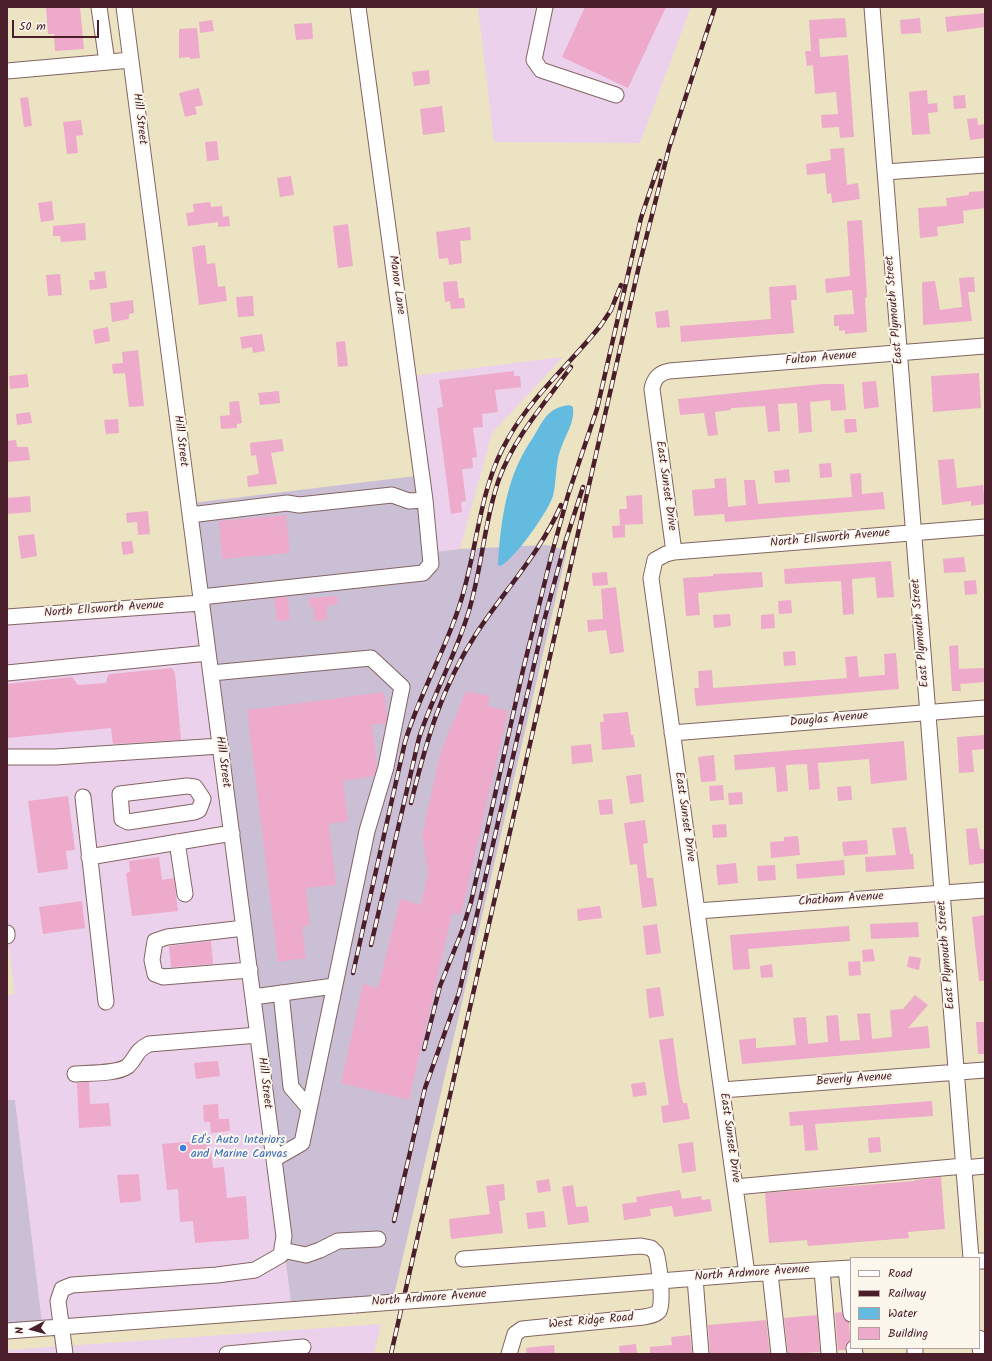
<!DOCTYPE html>
<style>
body{margin:0}
#map{position:relative;width:992px;height:1361px;overflow:hidden;background:#ece3c3;font-family:Kalam,sans-serif}
canvas{display:block}
.frame{position:absolute;inset:0;border:8px solid #4a1f2b;pointer-events:none}
.legend{position:absolute;left:850px;top:1257px;width:130px;height:92px;box-sizing:border-box;background:#fbf7ec;border:1px solid #b4a19f;margin:0;padding:5px 7px;list-style:none;font-size:12px;color:#4a1f2b}
.legend li{display:flex;align-items:center;gap:8px;height:20px}
.legend b{width:20px;border:1px solid #b4a19f}
.north{position:absolute;left:12px;top:1309px;width:40px;height:40px;-webkit-text-stroke:3px #fbf7ec;paint-order:stroke;rotate:264deg;font-size:11px;font-weight:700;line-height:16px;text-align:center;color:#4a1f2b}
.north::after{content:'';display:block;margin:auto;width:14px;height:18px;background:#4a1f2b;clip-path:polygon(50% 0,100% 100%,50% 72%,0 100%)}
.scale{position:absolute;left:12px;top:20px;width:87px;height:18px;box-sizing:border-box;border:2px solid #4a1f2b;border-top:0;padding-left:5px;font-size:12px;line-height:14px;white-space:nowrap;color:#4a1f2b;-webkit-text-stroke:3px #fbf7ec;paint-order:stroke}
</style>
<div id="map">
<canvas width="992" height="1361"></canvas>
<div class="frame"></div>
<ul class="legend">
<li><b style="height:5px;background:#fff"></b>Road</li>
<li><b style="height:5px;background:#4a1f2b"></b>Railway</li>
<li><b style="height:11px;background:#63bbe0"></b>Water</li>
<li><b style="height:11px;background:#edaaca"></b>Building</li>
</ul>
<div class="north">N</div>
<div class="scale">50 m</div>
</div>
<script>
const context = document.querySelector('canvas').getContext('2d');
context.lineJoin = 'round';
function fillPath(path, color) {
  context.fillStyle = color;
  context.fill(path, 'evenodd');
}
function stroke(path, color, width, dash) {
  context.strokeStyle = color;
  context.lineWidth = width;
  context.lineCap = dash ? 'butt' : 'round';
  context.setLineDash(dash || []);
  context.stroke(path);
}
function label(font, color, halo, rows, align = 'center') {
  context.font = font + ' Kalam,sans-serif';
  context.lineWidth = 4;
  context.setLineDash([]);
  context.textBaseline = 'middle';
  context.strokeStyle = halo;
  context.fillStyle = color;
  for (const [text, x, y, turn = 0] of rows) {
    context.save();
    context.translate(x, y);
    context.rotate((+turn || 0) * Math.PI / 180);
    context.textAlign = isNaN(turn) ? turn : align;
    if (halo) context.strokeText(text, 0, 0);
    context.fillText(text, 0, 0);
    context.restore();
  }
}
fillPath(new Path2D(`
 M478,7h213l-51,136 -146,-1z
 M563,357l-71,76 -32,116 -26,3 -22,-176z
 M206,605l85,698 -249,20 -27,-223h-8v-105l8,-1 -8,-59v-320z
 M381,1324l-7,30h-367v-4z`), '#ebd1ec');
fillPath(new Path2D(`
 M424,475l10,77 26,-3 86,-4 21,5 -173,745 -103,8 -99,-800z
 M7,1100h8l27,223 -35,2z`), '#cbbfd6');
fillPath(new Path2D(`
 M569,405l4,2c2,15 -7,27 -12,41 -6,15 -4,32 -8,48 -5,16 -39,64 -53,70l-2,-1c2,-37 7,-78 25,-111 3,-6 7,-12 11,-18 10,-17 14,-28 35,-31z`), '#63bbe0');
fillPath(new Path2D(`
 M46,7h34l4,42 -29,2 -1,-17h-6z
 M585,7h81l-38,81 -66,-31z
 M985,13v14l-38,5 -2,-15z
 M845,18l2,19 -28,2 1,18 28,-2 6,82 -14,1 -1,-11 -17,1 -1,-13 17,-1 -2,-22 -21,2 -2,-29 -6,1 -2,-15h6l-2,-31z
 M920,18l1,15 -20,1 -1,-14z
 M212,20l2,11 -14,2 -1,-11z
 M312,23l1,16 -17,1 -2,-16z
 M197,28l3,30 -10,1v-2l-11,1v-29z
 M429,70l1,14 -16,2 -2,-14z
 M199,88l4,17 -8,2 2,7 -12,3 -6,-24z
 M927,90l1,14 9,-1 1,9 -10,1 2,21 -18,1 -3,-43z
 M965,95l1,13 -12,1 -1,-13z
 M28,97l4,29 -8,1 -4,-29z
 M442,106l3,26 -22,3 -3,-26z
 M977,118l1,7 7,-1v14l-15,2 -3,-21z
 M81,120l2,15 -7,1 2,17 -11,1 -4,-32z
 M217,141l2,19 -12,1 -2,-19z
 M844,148l3,37 11,-2 2,16 -28,4 -1,-10 -4,1 -2,-21 -18,2 -1,-11 25,-4 -1,-11z
 M291,176l3,19 -14,2 -3,-19z
 M985,191v17l-22,3 1,12 -27,4 1,9 -18,2 -2,-30 29,-2 -1,-8 23,-3v-3z
 M52,201l2,19 -13,2 -3,-19z
 M210,202l1,5 11,-1 1,11 6,-1 1,10 -12,1v-5l-30,4 -2,-13 8,-1 -1,-8z
 M862,220l5,77 -2,1 2,34 -22,2v-4l-6,1v-5h-5v-11l20,-1 -2,-24 -26,3 -1,-14 25,-3 -3,-55z
 M85,223l1,17 -25,2 -1,-6h-7v-10z
 M348,224l5,42 -15,2 -5,-42z
 M470,227l1,13 -11,1 2,22 -13,2 -1,-7 -9,1 -3,-27z
 M205,245l2,19 8,-1 3,24 7,-1 2,15 -28,4 -7,-58z
 M105,271l2,17 -17,2 -1,-10h6l-1,-8z
 M60,274l2,21 -14,1 -2,-21z
 M974,277l1,15h-7l4,29 -49,4 -1,-43 13,-1 5,29 22,-3 -3,-29z
 M457,281l2,17h5l1,10 -14,1 -1,-8 -5,1 -2,-20z
 M796,285l1,15h-6l3,33 -113,9 -1,-16 91,-7 -2,-32z
 M253,296l1,20 -16,1 -2,-20z
 M133,300l1,13 -5,1v5l-17,3 -2,-19z
 M668,310l2,17 -13,1 -2,-16z
 M108,327l2,14 -15,3 -2,-14z
 M262,334l3,17 -12,2 -1,-6 -10,2 -2,-12z
 M345,341l3,25 -10,1 -2,-25z
 M138,350l6,56 -15,1 -4,-34 -12,1 -1,-10 11,-1 -1,-11z
 M514,371v5h6l1,11 -26,3 3,22 -16,2 1,13 -10,1 4,29 -5,1 1,10 -11,1 4,32 -5,1 1,10 -11,2 -14,-106 6,-1 -4,-27z
 M979,373l2,35 -48,4 -2,-36z
 M27,374l2,13 -19,2 -1,-13z
 M876,381l3,26 -15,2 -2,-27z
 M822,384h22l2,26 -15,1 -1,-11 -20,2 2,30 -13,1 -2,-30 -19,1 2,27 -12,1 -3,-26 -34,2v2l-16,2 3,23 -10,1 -4,-23 -24,2 -2,-16z
 M279,391l1,12 -20,2 -2,-12z
 M239,401l3,22 -5,1v4l-16,1 -1,-13 10,-1 -1,-13z
 M30,412l2,11 -15,2 -1,-11z
 M118,419l1,14 -13,1 -2,-14z
 M844,419h12l1,13 -12,1z
 M282,439l2,12 -13,2 6,31 -29,3 -1,-11 12,-2 -3,-19 -5,1 -1,-13z
 M16,440l1,7h11l2,13 -23,2v-21z
 M954,459l3,29 26,-3 2,19 -14,2v-5l-29,4 -4,-45z
 M831,463l1,14 -12,1 -1,-14z
 M789,469l1,13 -15,1 -1,-12z
 M861,473l1,21 21,-2 2,17 -160,13 -1,-8 -30,2 -2,-26 23,-2 -1,-9 12,-1 2,29 18,-2 -2,-25h11l3,24 94,-7 -2,-23z
 M642,495l1,29 -23,1 -1,-16h8l-1,-13z
 M30,496l1,16 -24,2v-16z
 M148,511l2,23 -12,1 -1,-13 -10,1 -1,-10z
 M286,515l4,38 -68,6 -3,-38z
 M625,525v12l-12,1 -1,-12z
 M34,534l3,22 -16,3 -3,-23z
 M132,541l2,12 -11,2 -2,-13z
 M964,557l2,15 -22,1 -1,-14z
 M891,561l3,36 -17,1 -2,-21 -23,2 2,35 -11,1 -2,-34 -56,3 -1,-15z
 M607,572l1,13 -15,1 -1,-13z
 M762,572l1,15 -65,6 2,22 -14,1 -3,-38 30,-2v-2z
 M976,580l1,14 -12,1 -1,-14z
 M616,587l8,65 -14,2 -4,-24 -18,2 -1,-12 16,-1 -2,-30z
 M337,596l1,8 -12,2 1,14 -12,1 -2,-14h-3l-1,-9z
 M288,597l2,23 -13,1 -3,-23z
 M791,600l1,13 -13,1 -1,-13z
 M730,614l1,12 -17,2 -1,-13z
 M774,614l1,14 -14,1v-14z
 M958,645l1,24 26,-1v14l-25,2 1,7h-9l-3,-45z
 M795,651l1,14 -12,1 -1,-14z
 M896,653l3,36 -203,17 -2,-18h5l-1,-17 14,-1 1,18 134,-10 -2,-21 12,-1 2,21 23,-2h3l-1,-21z
 M172,668l3,5 6,67 -68,4 -2,-16 -104,10v-54l65,-7 6,8 28,-2 2,-8 3,-1z
 M466,691l24,5 -2,10 20,5 -47,204 -9,-2 -43,187 -68,-17 22,-99 15,4 22,-89 21,6 7,-32 -6,-38 19,-84z
 M384,692l3,25 -1,6 -14,2 5,40 -3,11 -31,5 5,40 -19,3 7,61 -30,3 4,37 -8,2 4,31 -28,4 -31,-252z
 M628,712l3,23h2l2,12 -33,3 -2,-28h4l-1,-8z
 M985,735v14l-13,1 2,22 -15,1 -2,-36z
 M904,741l3,39 -36,4 -2,-25 -51,4 2,26 -11,1 -2,-26 -21,1 2,26 -11,1 -2,-25 -40,3 -1,-15z
 M591,744l2,18 -21,2 -1,-18z
 M714,755l2,26 -15,1 -3,-25z
 M641,774l3,28 -14,2 -4,-28z
 M723,785l1,15 -14,1 -1,-15z
 M851,786l1,14 -14,1 -1,-14z
 M742,792l1,12 -14,1 -1,-12z
 M68,796l7,54 -9,1 2,18 -30,4 -10,-72z
 M612,799l1,15 -13,1 -2,-15z
 M645,820l3,23 -5,1 4,34h6l4,28 -15,2 -5,-44 -7,1 -6,-42z
 M726,824l1,13 -14,1 -1,-13z
 M906,827l4,27h3l1,15 -48,3 -1,-15 31,-2 -4,-27z
 M977,828l3,21h5v14l-16,2 -3,-36z
 M798,836l2,19 -29,3 -1,-16 14,-1v-4z
 M867,840l1,14 -24,2 -2,-14z
 M159,857l3,23 12,-2 4,33 -46,5 -6,-43 4,-1 -1,-11z
 M844,860l1,15 -48,4 -1,-15z
 M736,863l2,20 -20,2 -2,-20z
 M775,865l1,15 -18,1 -1,-15z
 M82,901l3,27 -42,6 -4,-27z
 M600,906l2,12 -24,3 -1,-12z
 M985,915v66h-6l-7,-64z
 M918,922l1,15 -48,2 -1,-15z
 M657,924l4,29 -15,2 -3,-29z
 M849,926l1,15 -102,8 2,20 -17,1 -3,-35z
 M211,941l2,23 -42,3 -2,-21z
 M873,949l2,12 -12,1 -1,-12z
 M909,956l12,2 -2,12 -12,-3z
 M860,961l1,14 -12,1 -1,-14z
 M772,964l1,13 -12,1 -1,-12z
 M660,987l4,29 -15,2 -3,-29z
 M915,995l13,10 -20,23 20,-2 2,22 -188,16 -3,-24 17,-2v10l40,-3 -3,-27 13,-1 2,27 20,-2 -2,-26 12,-1 2,26 20,-1 -3,-26 13,-1 2,26 20,-2 -2,-27 13,-1z
 M976,1022h9v32h-7z
 M673,1038l6,45 4,20h4l3,16 -27,4 -2,-17 8,-1 -10,-65z
 M218,1061l2,15 -24,3 -2,-16z
 M89,1082l1,22 19,-1 2,23 -32,2 -2,-45z
 M645,1082l2,13 -14,2 -2,-13z
 M932,1101l1,15 -118,8 3,26 -13,1 -2,-26 -13,1 -1,-14z
 M218,1104l1,15h10l1,12 -19,2 -1,-11h-6l-1,-17z
 M880,1137l1,15 -12,1 -1,-15z
 M210,1140l3,28 11,-1 3,31 19,-2 3,43 -54,4 -2,-22 -13,1 -2,-33 -11,1 -5,-46z
 M693,1142l3,29 -14,2 -4,-29z
 M139,1174l2,27 -21,2 -3,-28z
 M941,1177l4,52 -37,3 1,6 -75,6 -26,2 -1,-6 -38,3 -4,-50 150,-12v-1z
 M549,1179l2,12 -13,2 -2,-12z
 M504,1184l1,16 -6,1 4,32 -52,6 -2,-20 41,-5 -4,-28z
 M573,1185l3,22 11,-1 2,16 -21,3 -6,-38z
 M680,1190l2,9 19,-3 1,4 8,-1 2,12 -38,6 -2,-11 -22,3 1,7 -27,4 -2,-16 15,-2 -1,-5z
 M544,1211l2,16 -18,2 -2,-16z
 M842,1312l2,7 5,3 1,18 -4,4 -1,6h-7l-3,-37z
 M817,1315l3,37 -32,2 -4,-36z
 M766,1320l4,34h-60l-2,-29z
 M690,1335l2,19h-42v-7l22,-2 -1,-8z
 M636,1344l1,10h-17l-1,-8z
 M554,1345l1,9h-28l-1,-6z`), '#edaaca');
const minor = new Path2D(`
 M99,7l8,55
 M545,7l-11,53 7,10 75,25
 M872,7l99,1251
 M7,71l124,-11
 M885,172l100,-7
 M190,515l97,-12 12,2 93,-10 17,6 16,-1
 M674,552l-22,-163c2,-11 7,-16 17,-18l316,-25
 M201,597l222,-24 8,-9 -6,-64 -67,-493
 M7,617l194,-14
 M7,673l201,-20
 M211,673l160,-15 31,29 -16,80 -19,64 -65,312 -28,16
 M672,733l313,-25
 M7,757h48l165,-11
 M187,786l8,1 8,12 -4,11 -5,2 -66,10 -6,-3 -2,-25z
 M83,797l23,205
 M177,842l8,52
 M89,857l143,-24
 M697,911l288,-21
 M244,928l-77,9 -12,4 -3,19 3,14 8,3 87,-7
 M7,933v3
 M281,993l10,94 18,21
 M253,997l81,-11
 M75,1074c13,-1 43,0 53,-8 9,-9 7,-15 21,-22l109,-9
 M722,1090l263,-20
 M964,1168l21,-2
 M735,1187l229,-21
 M282,1250l24,5 14,-5 18,-9 40,-2
 M463,1259l178,-13 10,2 5,5c3,10 8,49 3,58 -3,4 -10,5 -15,6l-122,12 -7,5 -6,20
 M979,1261h6
 M846,1269l5,45
 M822,1270l7,84
 M770,1273l9,81
 M747,1274l-96,-696 4,-18 11,-6 8,-2 311,-25
 M695,1278l6,76
 M449,1298l298,-24 104,-6
 M7,1331l348,-26
 M979,1338l2,16
 M854,1348l1,6
 M915,1348v6
 M65,1354l-7,-53 4,-12 10,-4 145,-10 38,-5 26,-15 3,-19 -160,-1229
 M227,1354l76,-7`);
stroke(minor, '#836460', 17);
stroke(minor, '#fff', 15);
const rail = new Path2D(`
 M411,803c15,-61 30,-115 65,-169 28,-43 65,-82 85,-129
 M371,945l48,-207c13,-40 34,-78 47,-118 16,-46 17,-96 33,-141 16,-43 46,-76 72,-112
 M353,973l52,-231c14,-47 39,-89 54,-135 19,-56 19,-119 50,-170 24,-42 62,-74 92,-112l10,-15 10,-25
 M424,1049l16,-63 22,-55 9,-29 52,-232 29,-117 16,-58 29,-86 44,-191 19,-57
 M394,1221l31,-133 34,-95 85,-372 21,-78 18,-56
 M391,1354l247,-1084 31,-122 46,-141`);
stroke(rail, '#4a1f2b', 4.5);
stroke(rail, '#fbf7ec', 3, [9]);
const minorBridge = new Path2D(`
 M355,1305l94,-7`);
stroke(minorBridge, '#836460', 17, []);
stroke(minorBridge, '#fff', 15);
for (const [x, y, r, color] of [
 [183,1148,4,"#3f7fe0"]
]) {
  const dot = new Path2D();
  dot.arc(x, y, r, 0, 2 * Math.PI);
  context.fillStyle = color;
  context.fill(dot);
  stroke(dot, '#fbf7ec', 1.5);
}
label('12px', '#4a1f2b', '#fbf7ec', [
 ["Hill Street",139,119,83],
 ["Manor Lane",396,285,82],
 ["East Plymouth Street",895,310,-95],
 ["Fulton Avenue",821,359,-5],
 ["Hill Street",180,441,83],
 ["East Sunset Drive",665,486,82],
 ["North Ellsworth Avenue",830,539,-5],
 ["North Ellsworth Avenue",104,610,-4],
 ["East Plymouth Street",921,633,-95],
 ["Douglas Avenue",829,720,-5],
 ["Hill Street",222,762,82],
 ["East Sunset Drive",684,817,82],
 ["Chatham Avenue",841,900,-4],
 ["East Plymouth Street",947,955,-95],
 ["Beverly Avenue",854,1080,-4],
 ["Hill Street",264,1083,83],
 ["East Sunset Drive",729,1138,82],
 ["North Ardmore Avenue",752,1274,-4],
 ["North Ardmore Avenue",429,1299,-4],
 ["West Ridge Road",591,1322,-5]
]);
label('12px', '#366cbe', '#fbf7ec', [
 ["Ed's Auto Interiors",191,1141],
 ["and Marine Canvas",191,1155]
], 'left');
</script>
